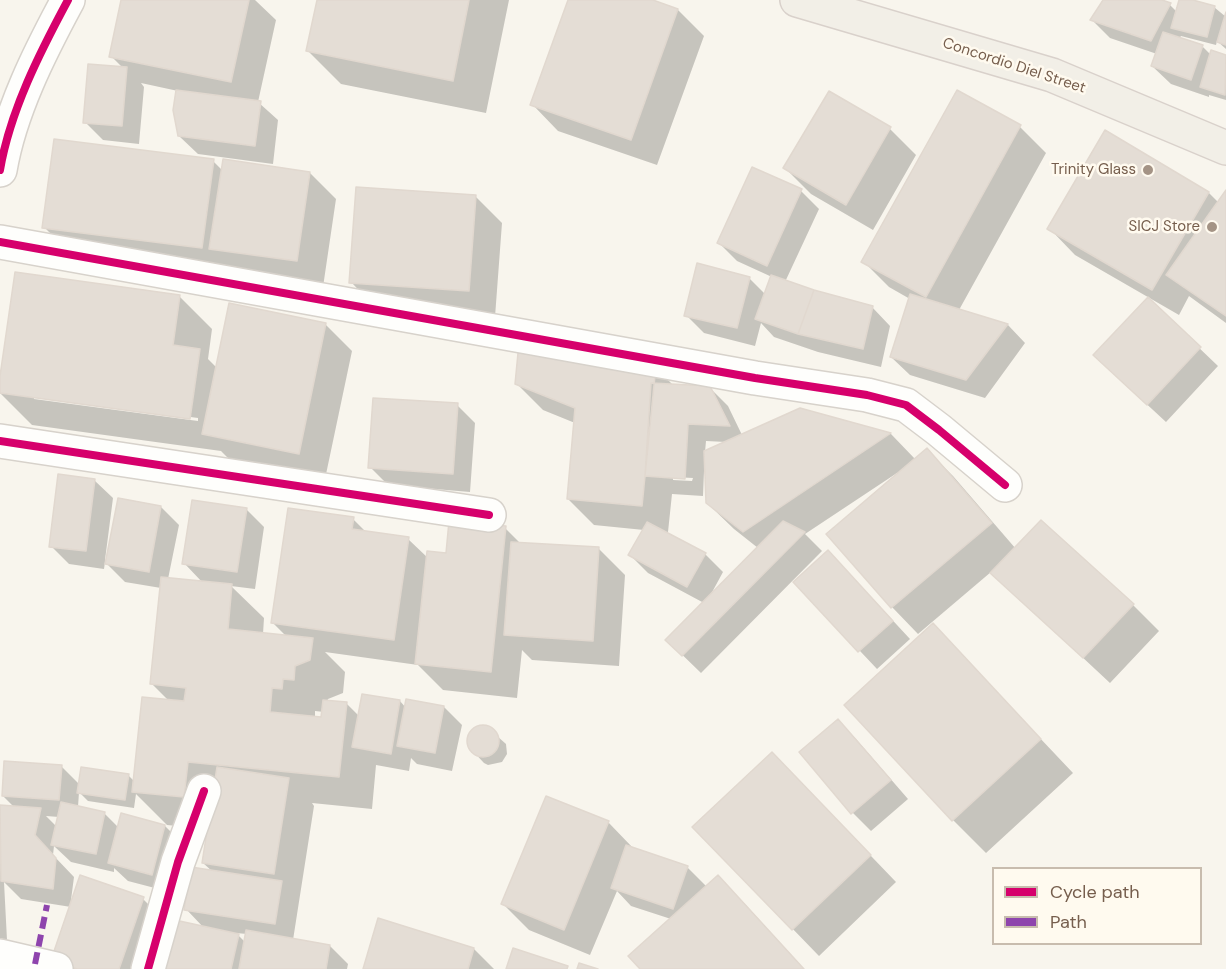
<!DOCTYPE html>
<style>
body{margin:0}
#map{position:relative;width:1226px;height:969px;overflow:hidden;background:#f8f5ed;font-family:"DM Sans",sans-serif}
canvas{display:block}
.legend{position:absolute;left:992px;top:867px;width:210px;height:78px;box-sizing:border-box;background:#fffaef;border:2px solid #c8bcae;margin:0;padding:8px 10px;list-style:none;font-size:18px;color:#765e4d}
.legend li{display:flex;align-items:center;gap:12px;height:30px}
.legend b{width:30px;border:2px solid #c8bcae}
</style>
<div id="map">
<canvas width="1226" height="969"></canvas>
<ul class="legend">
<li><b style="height:8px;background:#d6006c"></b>Cycle path</li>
<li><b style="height:8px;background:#8e44ad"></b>Path</li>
</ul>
</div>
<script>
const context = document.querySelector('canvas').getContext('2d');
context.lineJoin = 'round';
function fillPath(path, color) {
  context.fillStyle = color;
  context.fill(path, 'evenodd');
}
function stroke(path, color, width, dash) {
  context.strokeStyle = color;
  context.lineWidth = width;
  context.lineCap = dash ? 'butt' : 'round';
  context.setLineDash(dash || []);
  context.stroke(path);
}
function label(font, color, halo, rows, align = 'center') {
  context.font = font + ' "DM Sans",sans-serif';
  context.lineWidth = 5;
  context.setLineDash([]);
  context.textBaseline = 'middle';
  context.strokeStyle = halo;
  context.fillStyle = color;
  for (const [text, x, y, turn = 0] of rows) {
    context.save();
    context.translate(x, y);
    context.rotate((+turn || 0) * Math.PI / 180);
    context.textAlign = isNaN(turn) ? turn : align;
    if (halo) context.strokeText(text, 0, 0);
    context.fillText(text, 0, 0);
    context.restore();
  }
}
fillPath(new Path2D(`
 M123,0h132l21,20 -18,82 20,18 -5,44 -75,-10 -19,-18 -1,-45 -37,-8 3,4 -5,57 -36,-4 -18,-18 38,-54 -12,-12z
 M318,0h191l-23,113 -145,-29 -33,-33z
 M570,0h79l29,10 26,26 -47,129 -99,-34 -26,-27z
 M1105,0h53l12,5 7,7 4,-12 33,7 12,10v32l-9,-8 -1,4 -35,-9 -2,3 23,7 9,9 1,-3 14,5v43l-17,-5v2l-38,-13 -19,-18 5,-12 -47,-16 -18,-18z
 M829,93l61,36 26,26 -43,75 -62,-36 -26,-26z
 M1020,127l26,26 -87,157 49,15 17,18 -40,55 -75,-23 -19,-18 19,-58 -21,-12 -26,-26z
 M213,161l10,10 87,2 26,26 -13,88 -86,-12 -9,-9 -1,8 -157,-21 -26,-26z
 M801,191l18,18 -34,73 87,25 18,19 -9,41 -63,-15 -44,-15 -13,-14 -6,23 -51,-13 -18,-18 63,-37 16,16 7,-17 -35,-16 -18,-18z
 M1226,192v131l-37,-27 -10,19 -104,-60 -26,-27 160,-35 10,10z
 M475,196l27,27 -7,94 -118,-8 -26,-27z
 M179,296l33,33 -4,30 9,9 14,-63 95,20 26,26 -27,128 -95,-19 -9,-9 -189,-26 -32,-32v-7zM34,396l164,22v3l-164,-22z
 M1148,299l70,67 -52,56 -53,-49z
 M655,367l19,19 36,2 18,18 14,29 58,-26 91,25 25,26 11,-10 26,26 63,73 117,56 26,26 -49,52 -119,-111 -73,62 -26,-27 -64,-73 70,-59 -1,-2 -92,61 17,17 -121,122 -34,-33 37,-37 -56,-30 -18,-18 14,-25 -50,-5 -26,-26 7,-76 -32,-13 -26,-26zM706,441l20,1 -21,10zM704,471h2l1,32 27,26 24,19 -48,48 13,-24 -18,-18 -43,-22h6l4,-38 31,2zM673,477l20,1 -1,3 -19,-1z
 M457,405l18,18 -5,69 -82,-7 -18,-18z
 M94,480l19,18 -8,62h3l53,-53 18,18 -11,54 35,4 -19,-20 62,-54 18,18 -9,62 -24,-3 33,32 -1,16 24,3 -14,-14 80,-104 14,14 41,6 20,19 19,-3 58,-27 16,16 78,5 26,26 -6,91 -87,-6 -10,-10 -5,48 -74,-8 -25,-25 -93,-13 20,20 -2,21 -15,6 -1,3 19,1 14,14 40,-16 6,7 38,-1 18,18 -10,46 -35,-7 -6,-6 -2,13 -33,-6 -4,44 -60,-6 2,3 -21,134 37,6 18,18 -1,5h-181l38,-41 -18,-19 27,-37 -10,-9 6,-34 -42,-4 -31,-31 -2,14 -46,-7 -9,-9 -1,15 26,6 15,15 46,-2 18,18 -13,48 -42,-11 -14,-13v4l-43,-10 -17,-16 -1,9 21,22 -3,23 72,-1 18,18 -18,52h-81l9,-62 -50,-8 -17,-17 3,58 -7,-2v-131l15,1 -12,-12 58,-30 19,19 48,-10 7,7 34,-81 -18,-18 10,-95 -36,-6 -20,-20 -1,7 -35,-5 -18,-18zM315,711l9,1 -1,7 -8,-1zM46,816l13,1 -2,10zM236,933l11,1 -2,8z
 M846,570l64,69 -33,30 -82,-87z
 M933,625l140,148 -87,80 -33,-33z
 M838,721l18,18 52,60 -37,32 -18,-18 -52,-61z
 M478,727l10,1 18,16 1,10 -5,8 -14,3 -4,-2 -16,-17v-5l3,-9z
 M798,780l98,102 -77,74 -125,-129z
 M608,822l26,27 53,18 20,20 37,16 60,66h-162l29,-50 -40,-13 -14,-15 -27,64 -61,-25 -26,-26z
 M474,949l20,20h-130z`), '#0003');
const building = new Path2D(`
 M121,0h128l-18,82 -122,-25z
 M317,0h152l-16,81 -147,-30z
 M568,0h85l25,9 -47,131 -101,-35z
 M1103,0h59l9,3 -20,38 -61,-21z
 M1179,0h14l22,6 -8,31 -36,-9z
 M1226,12v33l-9,-3z
 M1163,32l40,13 -12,35 -40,-14z
 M1211,50l15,5 -1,40 -25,-8z
 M88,64l39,3 -5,59 -39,-3z
 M176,90l85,11 -6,45 -77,-10 -5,-26z
 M957,90l64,35 -95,172 -65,-35z
 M829,91l62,36 -45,78 -63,-37z
 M1105,130l104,62 -57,98 -105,-61z
 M54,139l160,20 -12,89 -160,-20z
 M223,159l87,13 -13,89 -88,-12z
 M752,167l50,22 -35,77 -50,-23z
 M356,187l120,8 -7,96 -120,-8z
 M1226,190v126l-60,-41z
 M697,263l53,14 -13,51 -53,-12z
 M15,272l165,23 -7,50 27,4 -10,70 -190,-26v-17z
 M771,275l43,15 -16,44 -43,-15z
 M814,290l59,16 -10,43 -65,-15z
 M910,294l98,30 -42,56 -76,-23z
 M1148,297l53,50 -54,58 -54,-50z
 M229,303l97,20 -27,131 -97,-20z
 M518,353l138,12 -14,141 -75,-7 8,-91 -60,-24z
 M651,383l59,3 20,40 -42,-2 -3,55 -40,-3z
 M373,398l85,5 -5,71 -85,-6z
 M800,408l91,25 -148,99 -37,-29 -2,-52z
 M927,448l65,75 -101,85 -65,-74z
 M58,474l37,5 -9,72 -37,-4z
 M118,498l43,8 -12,66 -44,-8z
 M192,500l55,8 -10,64 -55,-8z
 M288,508l66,9 -2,12 57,8 -15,103 -123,-17z
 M1041,520l93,84 -51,54 -93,-85z
 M449,521l57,5 -15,146 -76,-8 12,-113 19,2z
 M783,521l22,11 -123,124 -17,-16z
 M647,522l59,31 -19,34 -59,-32z
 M511,542l88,5 -6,94 -89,-6z
 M828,550l65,71 -35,31 -65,-70z
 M161,577l71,7 -4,45 85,9 -3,22 -15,6 -1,14 -11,-1 -1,10 -10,-1 -2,24 51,5 2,-17 24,2 -8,75 -151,-15 -4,35 -52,-5 10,-95 42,4 2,-13 -36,-4z
 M933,623l108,116 -89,82 -108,-116z
 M362,694l38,6 -9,54 -39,-7z
 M406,699l38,7 -9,47 -38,-7z
 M838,719l53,61 -40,34 -52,-62z
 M467 741a16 16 0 1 1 32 0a16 16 0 1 1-32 0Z
 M772,752l99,103 -79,75 -100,-103z
 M4,761l58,4 -3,35 -57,-4z
 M81,767l48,7 -4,26 -48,-7z
 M217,767l72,11 -15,96 -72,-11z
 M546,796l63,25 -45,109 -63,-26z
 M61,802l44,10 -9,42 -45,-9z
 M0,805l41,3 -6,27 21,23 -3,31 -52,-8z
 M121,813l44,12 -13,50 -44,-12z
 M626,845l62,21 -15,43 -62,-21z
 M191,867l91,14 -7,43 -91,-14z
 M80,875l64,22 -25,72h-42l-26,-9z
 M718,875l86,94h-164l-12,-13z
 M378,918l96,30 -6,21h-105z
 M175,920l64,14 -8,35h-66z
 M246,930l84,15 -4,24h-87z
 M513,948l55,18 -1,3h-61z
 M579,963l19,6h-21z`);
fillPath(building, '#e4ddd5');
stroke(building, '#e1d8cf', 1.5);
const minor = new Path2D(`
 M0,170c10,-59 40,-118 68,-170
 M0,242l755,136 112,17 39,10 33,25 66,55
 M0,441l489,74
 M0,956l56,13
 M148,969l30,-107 26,-71`);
const major = new Path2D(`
 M797,0l255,75 174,73`);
stroke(minor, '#d7d2cb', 36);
stroke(major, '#d9d1cb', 36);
stroke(minor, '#fefefc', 33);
stroke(major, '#f2efe7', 33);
stroke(new Path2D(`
 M35,964l12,-59`), '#8e44ad', 6, [12, 6]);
stroke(new Path2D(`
 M0,170c10,-59 40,-118 68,-170
 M0,242l755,136 112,17 39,10 33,25 66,55
 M0,441l489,74
 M148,969l30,-107 26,-71`), '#d6006c', 8);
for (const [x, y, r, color] of [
 [1148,170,6,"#a49385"],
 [1212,227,6,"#a49385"]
]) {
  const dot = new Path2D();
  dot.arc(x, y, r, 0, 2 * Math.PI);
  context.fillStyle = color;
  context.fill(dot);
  stroke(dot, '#fffaef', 2);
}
label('15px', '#765e4d', '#fffaef', [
 ["Concordio Diel Street",1014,66,18]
]);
label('15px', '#765e4d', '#fffaef', [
 ["Trinity Glass",1136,170],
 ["SICJ Store",1200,227]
], 'right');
</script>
